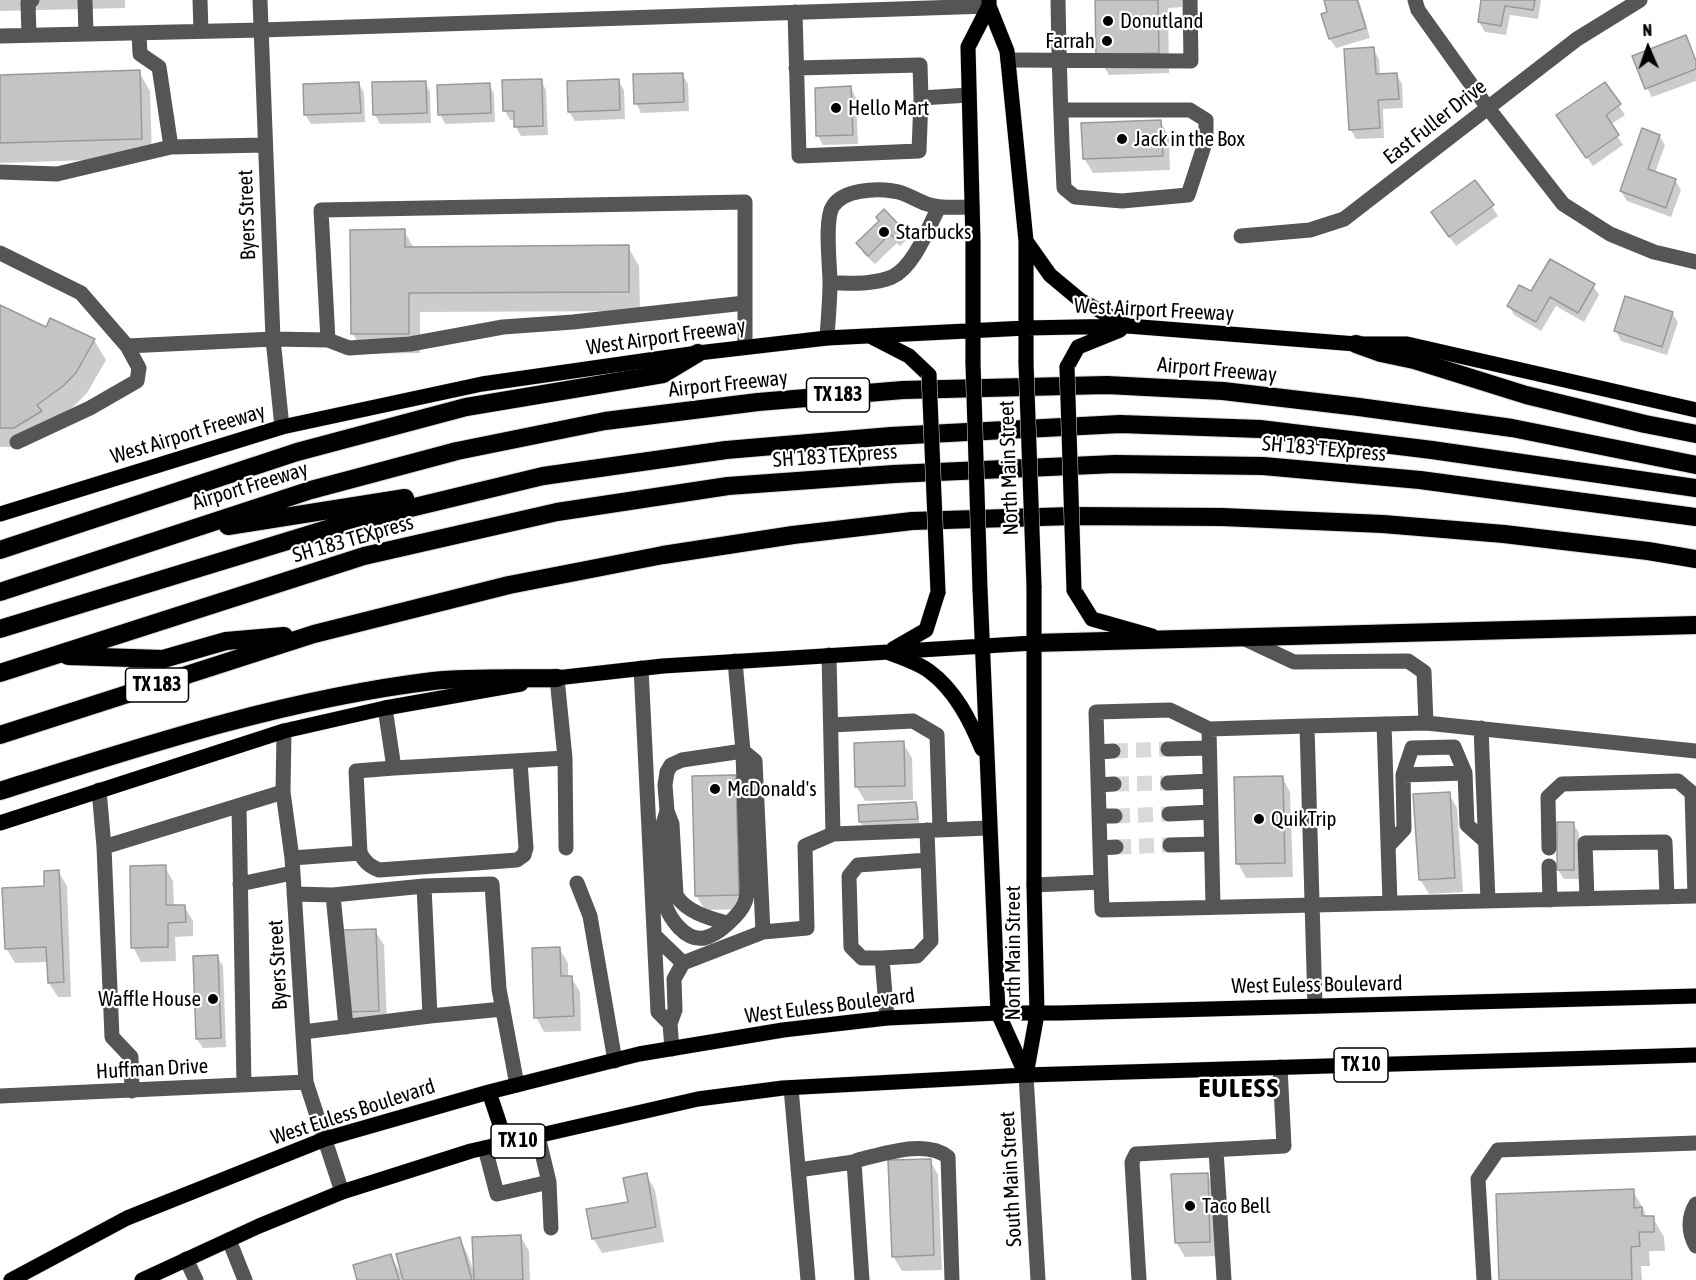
<!DOCTYPE html>
<style>
body{margin:0}
#map{position:relative;width:1696px;height:1280px;overflow:hidden;background:#fff;font-family:"Asap Condensed",sans-serif}
canvas{display:block}
.north{position:absolute;left:1618px;top:18px;width:60px;height:60px;-webkit-text-stroke:4px #fff;paint-order:stroke;rotate:358deg;font-size:16px;font-weight:700;line-height:24px;text-align:center;color:#000}
.north::after{content:'';display:block;margin:auto;width:21px;height:27px;background:#000;clip-path:polygon(50% 0,100% 100%,50% 72%,0 100%)}
</style>
<div id="map">
<canvas width="1696" height="1280"></canvas>
<div class="north">N</div>
</div>
<script>
const context = document.querySelector('canvas').getContext('2d');
context.lineJoin = 'round';
function fillPath(path, color) {
  context.fillStyle = color;
  context.fill(path, 'evenodd');
}
function stroke(path, color, width, dash) {
  context.strokeStyle = color;
  context.lineWidth = width;
  context.lineCap = dash ? 'butt' : 'round';
  context.setLineDash(dash || []);
  context.stroke(path);
}
function label(font, color, halo, rows, align = 'center') {
  context.font = font + ' "Asap Condensed",sans-serif';
  context.lineWidth = 4.5;
  context.setLineDash([]);
  context.textBaseline = 'middle';
  context.strokeStyle = halo;
  context.fillStyle = color;
  for (const [text, x, y, turn = 0] of rows) {
    context.save();
    context.translate(x, y);
    context.rotate((+turn || 0) * Math.PI / 180);
    context.textAlign = isNaN(turn) ? turn : align;
    if (halo) context.strokeText(text, 0, 0);
    context.fillText(text, 0, 0);
    context.restore();
  }
}
fillPath(new Path2D(`
 M0,0h125v8l-125,3z
 M1096,0h86v7l-14,1 1,65 -60,2 -12,-20z
 M1326,0h33l11,38 -34,10 -6,-9 -1,-26z
 M1483,0h58l-3,19 -28,-4 -4,20 -21,-3 -6,-10z
 M1685,37l11,23v21l-44,16 -5,-9z
 M1373,49l6,10 1,16 16,-1 6,10 1,24 -20,1 1,29 -28,1 -5,-9z
 M139,72l11,19 2,67 -152,5v-87z
 M682,74l6,10 1,27 -48,2 -5,-10z
 M618,80l6,10 1,29 -50,2 -6,-9z
 M541,81l5,9 2,45 -27,1 -5,-9v-7h-6l-5,-9z
 M425,82l5,10 1,31 -51,1 -5,-9z
 M359,84l5,9 1,29 -54,2 -6,-10z
 M489,84l5,10 1,28 -50,2 -5,-10z
 M1604,84l21,31 -15,10 13,20 -30,21 -29,-41z
 M851,88l5,10 2,46 -35,1 -5,-9z
 M1160,122l9,14 1,34 -77,3 -9,-15z
 M1659,136l6,9 -10,28 20,7 6,10 -10,27 -44,-16 -6,-10z
 M1475,182l23,34 -42,30 -18,-25z
 M880,222l22,8 5,9 -7,7 -3,-3 -22,21 -12,-11 -5,-10z
 M352,231h52l10,17 214,-1 11,19 1,45 -220,1v41l-56,1 -11,-20z
 M1593,286l6,9 -15,27 -28,-16 -15,25 -27,-16 -5,-9 22,-13z
 M0,306l47,23 4,-9 43,20 12,20 -19,33 -14,14 -25,17 4,7 -27,16h-25z
 M1672,313l6,9 -11,33 -46,-14 -5,-10z
 M903,743l9,15 1,42 -48,1 -9,-15z
 M735,776l9,15 3,118 -42,1 -9,-15z
 M1282,777l8,15 3,85 -47,1 -8,-15z
 M1449,794l8,14 6,84 -34,2 -9,-15z
 M916,803l2,4 1,16 -56,3 -3,-4 -1,-16z
 M1573,824l6,9v46h-15l-6,-9z
 M165,867l8,14 1,26 10,-1 9,15v15l-18,1 1,24 -35,1 -8,-15z
 M58,871l9,15 4,111h-13l-9,-14 -1,-21 -33,1 -9,-15z
 M375,931l9,14 3,80 -31,1 -8,-15z
 M559,948l9,15v14h3l9,15 1,39 -37,1 -8,-15z
 M217,957l6,9 3,81 -23,1 -6,-9z
 M930,1160l8,15 4,95 -40,1 -9,-15z
 M1207,1174l8,15 3,67 -33,1 -9,-15z
 M646,1175l9,15 9,52 -62,11 -9,-15 36,-35z
 M1633,1191l11,19 2,8h7l11,19 1,14h-16l1,15h-9l1,14h-141z
 M521,1237l8,14 1,29h-171l32,-24 11,20 57,-38 8,15 8,22z`), '#0003');
const building = new Path2D(`
 M1095,0h63l1,53 -63,2z
 M1324,0h33l9,28 -37,11 -8,-25 6,-2z
 M1481,0h54l-2,10 -28,-4 -4,20 -23,-4z
 M1686,35l10,26v8l-51,20 -13,-33z
 M1374,47l2,27 21,-1 2,26 -21,1 2,28 -31,2 -5,-81z
 M140,70l2,69 -142,4v-68z
 M683,73l1,29 -50,2 -1,-30z
 M542,79l1,47 -29,1v-16h-11l-1,-31z
 M619,79l1,31 -52,2 -1,-31z
 M426,81l1,32 -54,2 -1,-33z
 M359,82l2,31 -57,2 -1,-31z
 M1605,82l16,22 -15,11 13,20 -33,23 -30,-43z
 M490,83l1,30 -53,2 -1,-30z
 M851,86l2,49 -37,1 -1,-48z
 M1161,120l2,36 -80,3 -2,-36z
 M1642,128l18,7 -12,34 28,10 -10,29 -46,-17z
 M1475,180l19,25 -45,32 -18,-25z
 M884,209l19,20 -9,9 -4,-4 -22,22 -12,-13 23,-22 -3,-4z
 M405,229v18l224,-2v47l-220,1v41h-58l-1,-104z
 M1550,259l45,25 -17,29 -28,-16 -14,25 -29,-16 12,-21 12,6z
 M1625,296l48,16 -11,35 -48,-16z
 M0,305l46,22 4,-9 45,21 -19,34 -14,14 -25,18 5,6 -28,17h-14z
 M904,741l1,45 -50,1 -1,-44z
 M736,775l3,120 -44,1 -3,-120z
 M1283,776l2,87 -49,1 -2,-87z
 M1450,792l5,86 -36,2 -6,-86z
 M916,802l2,17 -59,3 -1,-17z
 M1557,822h17v48h-17z
 M166,865v40h19l1,17 -18,1v24l-37,1 -1,-82z
 M59,870l5,112 -16,1 -2,-36 -41,2 -3,-61 42,-2v-15z
 M376,929l3,82 -33,1 -3,-82z
 M560,947l1,29h11l2,40 -40,2 -2,-70z
 M218,955l3,83 -25,1 -3,-83z
 M931,1159l3,96 -42,2 -4,-97z
 M647,1173l9,54 -64,12 -6,-30 42,-7 -5,-24z
 M1208,1173l2,69 -35,1 -4,-69z
 M1634,1189v19l8,-1v9h12v16h-15l1,14 -9,1 1,33h-133l-3,-86z
 M521,1235l2,45h-49l-2,-43z
 M460,1237l12,43h-69l-7,-26z
 M391,1254l8,26h-42l-4,-15z`);
fillPath(building, '#c4c4c4');
stroke(building, '#999', 1.5);
stroke(new Path2D(`
 M1113,751l55,-2
 M1114,784l54,-1
 M1115,816l54,-2
 M1116,847l54,-2`), '#d9d9d9', 15, [15, 8]);
const major = new Path2D(`
 M989,0v6l18,45 19,190v122
 M1026,241l24,34 30,25 46,25
 M872,337l37,19 20,19
 M973,363v-122l-5,-194 21,-41
 M1067,367l11,-20 42,-17
 M0,514l282,-87 200,-43 216,-31 129,-15 199,-10 102,-2 228,18h51l289,66
 M980,589l18,424 28,62
 M1074,590l18,29 60,17
 M893,649l33,-19 12,-38
 M890,653c12,5 28,10 39,18 26,19 41,49 53,78
 M547,679l116,-13 370,-23
 M0,823l284,-92 101,-23 136,-24
 M1026,1075l11,-61 -3,-129v-299
 M489,1092l17,51
 M11,1280l116,-62 198,-79 164,-47 150,-38 144,-24 104,-12 111,-5h62l636,-17
 M142,1280l117,-54 83,-34 129,-41 227,-52 85,-11 243,-13 670,-20`);
const highway = new Path2D(`
 M1356,344l25,9 33,7 112,35 119,29 51,10
 M228,526l177,-28
 M0,550l297,-98 169,-45 197,-33 35,-21
 M0,592l311,-102 146,-39 148,-30 153,-19 145,-12 204,-5 116,6 136,16 153,21 184,37
 M0,629l340,-104 203,-49 183,-26 165,-14 229,-12 140,5 172,21 264,38
 M1033,643l663,-18
 M68,656l95,3 63,-18 58,-5
 M0,673l364,-117 193,-44 171,-26 166,-12 221,-10 148,2 157,14 276,37
 M0,735l314,-101 195,-49 154,-30 130,-20 119,-14 160,-5 150,1 161,7 121,10 144,17 48,8
 M0,791c142,-45 285,-92 433,-110 41,-4 83,-2 124,-3`);
stroke(major, '#dbdbdb', 16);
stroke(highway, '#dbdbdb', 20);
stroke(new Path2D(`
 M85,0l1,34
 M200,0l1,31
 M260,0l13,339 9,88
 M1058,0c1,63 3,126 6,188l11,9 47,4 66,-6 18,-55v-20l-16,-10h-129
 M1415,0l3,10 70,98 75,96 47,30 44,18 42,10
 M795,12l4,144 120,-5 2,-53 48,-3
 M139,33l1,21 19,13 12,80
 M29,35l-1,-32 4,-3
 M0,36l261,-6 728,-24
 M1008,60l183,1 -1,-61
 M796,68l124,-3 1,33
 M0,172l57,2 114,-27 94,-2
 M1241,236l69,-6 34,-11 233,-180 63,-39
 M0,253l81,40 46,53 12,22 -2,13 -47,27 -73,34
 M830,283c19,0 43,2 62,-6 22,-10 36,-49 47,-70
 M827,338c1,-18 3,-37 3,-55 0,-18 -6,-64 3,-77 10,-16 42,-18 60,-15 12,1 22,9 34,13 14,5 30,3 45,3
 M328,340l21,8 61,-4 93,-17 70,-5 172,-19
 M127,346l146,-7 55,1 -7,-130 424,-8v145
 M1245,639l49,23 114,-1 16,11 2,51
 M641,668l17,344 12,12
 M1384,724l6,179
 M831,725l82,-4 24,14 3,95
 M1481,728l7,173
 M1209,729l4,178
 M284,731l-1,61 9,66 14,224 36,110
 M1168,749l41,-1
 M1097,752l16,-1
 M565,758l1,90
 M394,768l171,-10 -8,-80
 M1403,775l9,-27 42,-1 11,26
 M1168,783l42,-2
 M1098,785l16,-1
 M99,790l5,57
 M239,806l5,279
 M667,811l-4,13 2,80c5,15 20,37 39,34 13,-2 37,-24 41,-36 2,-5 2,-10 2,-14l-4,-137 -61,9 -11,5 -4,7 -2,13 2,26 5,13 4,71c10,17 33,23 51,28
 M1169,814l42,-2
 M1099,816h16
 M833,834l156,-6
 M1170,845l41,-1
 M1388,846l16,-17 -1,-54 62,-2 2,52 18,16
 M1100,848l16,-1
 M1549,848l-1,-51 14,-13 116,-3 14,12 3,103
 M360,853c5,9 9,13 19,17l138,-10 7,-5 2,-7 -6,-87
 M292,858l68,-5 -4,-82 38,-3 -9,-60
 M1549,866l1,34
 M1101,882l-5,-170 74,-2 39,19 98,-3
 M577,883l13,33 25,145
 M240,884l52,-11
 M1034,885l67,-3 1,28 594,-14
 M294,894l39,1 91,-9 68,-2 7,105 18,96
 M333,895l13,132
 M1587,899l-2,-56 80,-1 2,55
 M763,932l44,-4 -2,-82 28,-12 -4,-179
 M655,936l28,27
 M882,958h-20l-11,-11 -2,-71 9,-11 70,-5
 M1315,1006l-8,-280 119,-3 270,28
 M430,1016l73,-7
 M887,1018l-5,-60 35,-2 14,-15 -4,-111
 M303,1032l127,-16 -6,-130
 M672,1049l-2,-25 5,-14 -1,-31 9,-16 80,-31 -8,-171 -12,-10 -8,-90
 M1026,1075l12,205
 M791,1088l17,192
 M132,1091l-1,-34 -19,-20 -8,-190 179,-55
 M0,1096l306,-14
 M538,1136l11,46 2,46
 M485,1148l12,46 52,-12
 M1216,1150l8,130
 M854,1162l4,-2c26,-6 68,-21 90,-3l4,123
 M798,1170l56,-8 8,118
 M1696,1204c-8,13 -8,28 0,42
 M229,1240l16,40
 M186,1259l10,21
 M1139,1280l-7,-118 4,-8 148,-8 -4,-79
 M1484,1280l-6,-101 20,-29 198,-7`), '#555', 15);
stroke(major, '#000', 15);
stroke(highway, '#000', 18);
const majorBridge = new Path2D(`
 M973,363l7,226
 M1026,363l8,223
 M1067,367l7,223
 M929,375l9,217`);
stroke(majorBridge, '#dbdbdb', 16, []);
stroke(majorBridge, '#000', 15);
for (const [x, y, r, color] of [
 [1108,21,6,"#000"],
 [1107,41,6,"#000"],
 [836,108,6,"#000"],
 [1122,139,6,"#000"],
 [884,232,6,"#000"],
 [715,789,6,"#000"],
 [1259,819,6,"#000"],
 [213,999,6,"#000"],
 [1190,1206,6,"#000"]
]) {
  const dot = new Path2D();
  dot.arc(x, y, r, 0, 2 * Math.PI);
  context.fillStyle = color;
  context.fill(dot);
  stroke(dot, '#fff', 2);
}
for (const [x, y, w] of [
 [838,395,63],
 [157,685,63],
 [1361,1065,54],
 [518,1141,54]
]) {
  const box = new Path2D();
  box.roundRect(x - w / 2, y - 17, w, 34, 4.5);
  context.fillStyle = '#fff';
  context.fill(box);
  stroke(box, '#000', 1.5);
}
label('bold 20px', '#000', null, [
 ["TX 183",838,395],
 ["TX 183",157,685],
 ["TX 10",1361,1065],
 ["TX 10",518,1141]
]);
label('21px', '#000', '#fff', [
 ["Donutland",1120,21],
 ["Farrah",1095,41,"right"],
 ["Hello Mart",848,108],
 ["Jack in the Box",1134,139],
 ["Starbucks",896,232],
 ["McDonald's",727,789],
 ["QuikTrip",1271,819],
 ["Waffle House",201,999,"right"],
 ["Taco Bell",1202,1206]
], 'left');
label('21px', '#000', '#fff', [
 ["East Fuller Drive",1435,122,-38],
 ["Byers Street",247,215,-92],
 ["West Airport Freeway",1154,310,3],
 ["West Airport Freeway",666,337,-8],
 ["Airport Freeway",1217,370,5],
 ["Airport Freeway",728,384,-6],
 ["West Airport Freeway",188,434,-17],
 ["SH 183 TEXpress",1324,449,5],
 ["SH 183 TEXpress",835,456,-4],
 ["North Main Street",1009,468,-92],
 ["Airport Freeway",250,486,-17],
 ["SH 183 TEXpress",353,539,-16],
 ["North Main Street",1013,953,-90],
 ["Byers Street",278,965,-93],
 ["West Euless Boulevard",1317,985,-1],
 ["West Euless Boulevard",830,1006,-7],
 ["Huffman Drive",152,1069,-3],
 ["West Euless Boulevard",353,1112,-18],
 ["South Main Street",1011,1179,-93]
]);
context.letterSpacing = '1.5px';
label('bold 27px', '#000', '#fff', [
 ["EULESS",1239,1088]
]);
context.letterSpacing = '0px';
</script>
